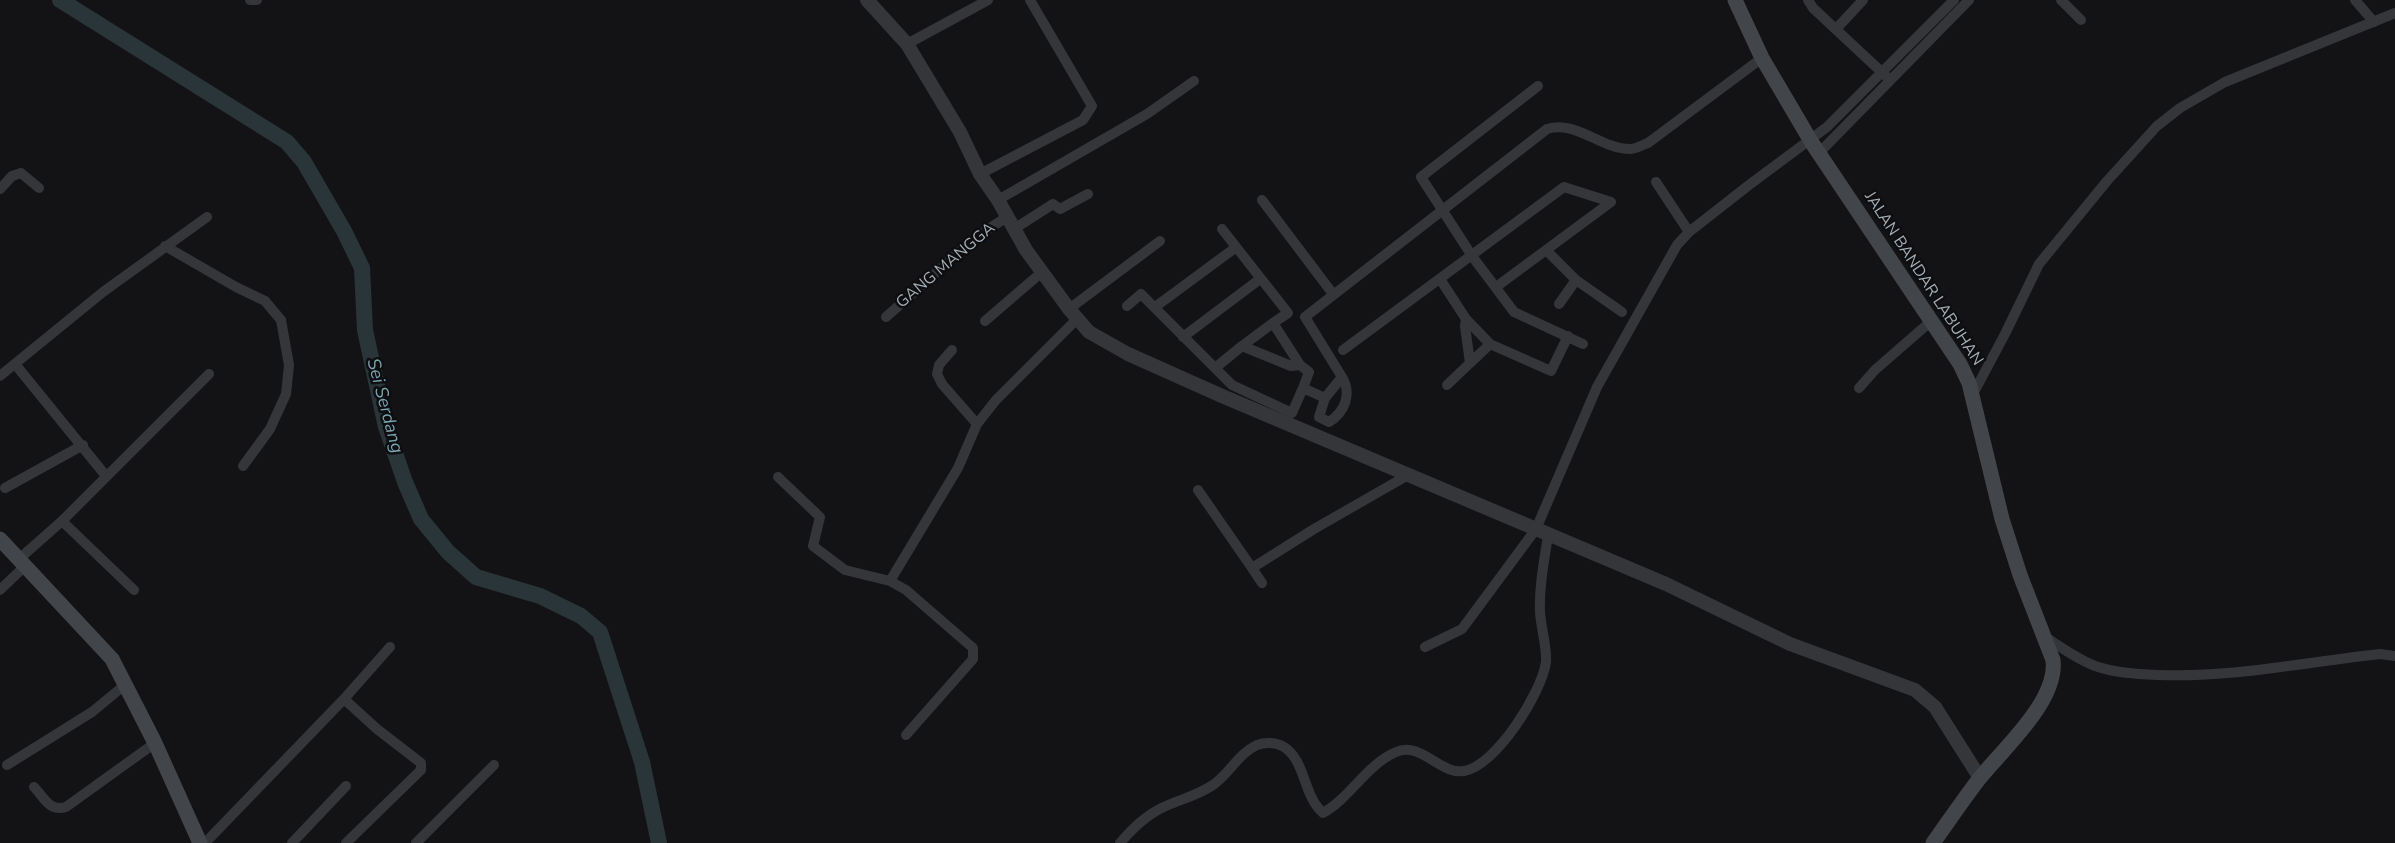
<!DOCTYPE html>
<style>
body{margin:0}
canvas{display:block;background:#131315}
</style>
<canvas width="2395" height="843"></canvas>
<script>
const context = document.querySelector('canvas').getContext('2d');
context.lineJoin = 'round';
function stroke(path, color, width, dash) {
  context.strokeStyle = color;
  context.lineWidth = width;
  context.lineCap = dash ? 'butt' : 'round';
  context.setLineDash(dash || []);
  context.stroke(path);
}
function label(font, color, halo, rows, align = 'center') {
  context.font = font + ' "Nunito Sans",sans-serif';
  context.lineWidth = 5;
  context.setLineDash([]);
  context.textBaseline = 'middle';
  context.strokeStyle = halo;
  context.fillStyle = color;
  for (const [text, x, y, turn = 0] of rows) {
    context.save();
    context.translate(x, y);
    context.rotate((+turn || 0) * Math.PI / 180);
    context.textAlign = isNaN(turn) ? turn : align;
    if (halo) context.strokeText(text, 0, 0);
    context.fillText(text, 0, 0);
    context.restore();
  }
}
stroke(new Path2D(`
 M60,0l227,142 17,20 40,69 18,37 3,62 21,97 19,55 16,37 27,33 28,25 64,19 41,20 19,16 42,130 17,81`), '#293539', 16);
stroke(new Path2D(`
 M250,0h7
 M1808,0l5,8 75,70
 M2061,0l20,20
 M2355,0l19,22
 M1837,28l26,-28
 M907,44l81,-44
 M1538,86l-117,91 51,79 42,56 69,32
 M1819,153l150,-153
 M980,174l103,-54 9,-14 -62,-106
 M1656,182l33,50
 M0,189l12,-13 9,-3 18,15
 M998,200l149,-86 47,-33
 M1262,200l71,94
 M1014,229l39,-25 7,5 28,-15
 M1222,229l66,84 -15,10
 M165,246l71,41 29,14 16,19 8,45 -3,29 -16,35 -27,37
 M1546,250l30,30 46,32
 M1440,279l26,40 24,25 61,27 17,-35
 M1496,287l115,-85
 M1559,304l17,-24
 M1127,306l14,-12 91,91 60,28 11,-25 22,10
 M1155,307l80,-59
 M1069,309l91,-68
 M886,317l90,-80 31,-20
 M985,321l57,-49
 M1183,337l77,-58
 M1242,346l31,-23 27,42
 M952,350l-13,15 -2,9 5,10 35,40
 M1343,350l221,-163 47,15
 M1470,363l20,-19
 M15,364l91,112
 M1215,368l27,-22 49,20 9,-1 9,7 -6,16
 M0,376l103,-84 104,-75
 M1342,377l-17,21 -6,19 10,5c16,-10 23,-28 13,-45l-37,-60 242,-188c29,-9 54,20 83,20 6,0 12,-4 18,-6l114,-85
 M1447,385l23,-22 -5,-37 1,-7
 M1859,388l16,-18 55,-48
 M1973,394l32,-60 34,-70 68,-83 50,-55 23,-18 45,-26 170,-69
 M778,477l42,40 -7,29 32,24 45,11 16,9 67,58v11l-67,76
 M5,488l78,-43
 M1198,490l54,78 62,-39 96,-55
 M62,521l72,69
 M19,559l43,-38 147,-147
 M1252,568l10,15
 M890,581l68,-113 19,-44 19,-24 81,-81
 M0,590l25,-24
 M2044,636c16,11 33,23 51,30 20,7 42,8 63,9 75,3 148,-13 222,-21l15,2
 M1425,647l37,-18 74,-100 61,-142 80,-142 12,-13 60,-47 78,-58 127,-127
 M344,699l33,30 44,34v7l-75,73
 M7,765l85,-53 34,-28
 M34,787c10,10 15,25 32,20l89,-64
 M205,843l139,-144 46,-52
 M292,843l54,-57
 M416,843l78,-78
 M1120,843c13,-15 27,-29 46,-37 16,-7 32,-11 47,-21 16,-11 26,-32 44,-40 8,-3 19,-3 27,2 22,14 19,49 39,66 27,-15 43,-48 73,-61 25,-11 44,23 68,19 32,-5 78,-79 82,-109 1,-16 -5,-33 -6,-50 -1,-25 4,-51 8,-76`), '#34363a', 10);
stroke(new Path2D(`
 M867,0l40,44 53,88 20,42 18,26 28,50 43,59 20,23 39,22 94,42 444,188 124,60 125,46 20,17 45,71`), '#34363a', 14);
stroke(new Path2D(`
 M1735,0l27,58 50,85 148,221 9,19 33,136 18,56 33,85c5,41 -50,89 -74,119 -16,21 -31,43 -46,64
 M0,539l112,120 43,84 45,100`), '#42464a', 15);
label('16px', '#a4aeb5', '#0e0e10', [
 ["GANG MANGGA",946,266,-40],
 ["JALAN BANDAR LABUHAN",1923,279,57]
]);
label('italic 18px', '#7aa5b1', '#0e0e10', [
 ["Sei Serdang",384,406,75]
]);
</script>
